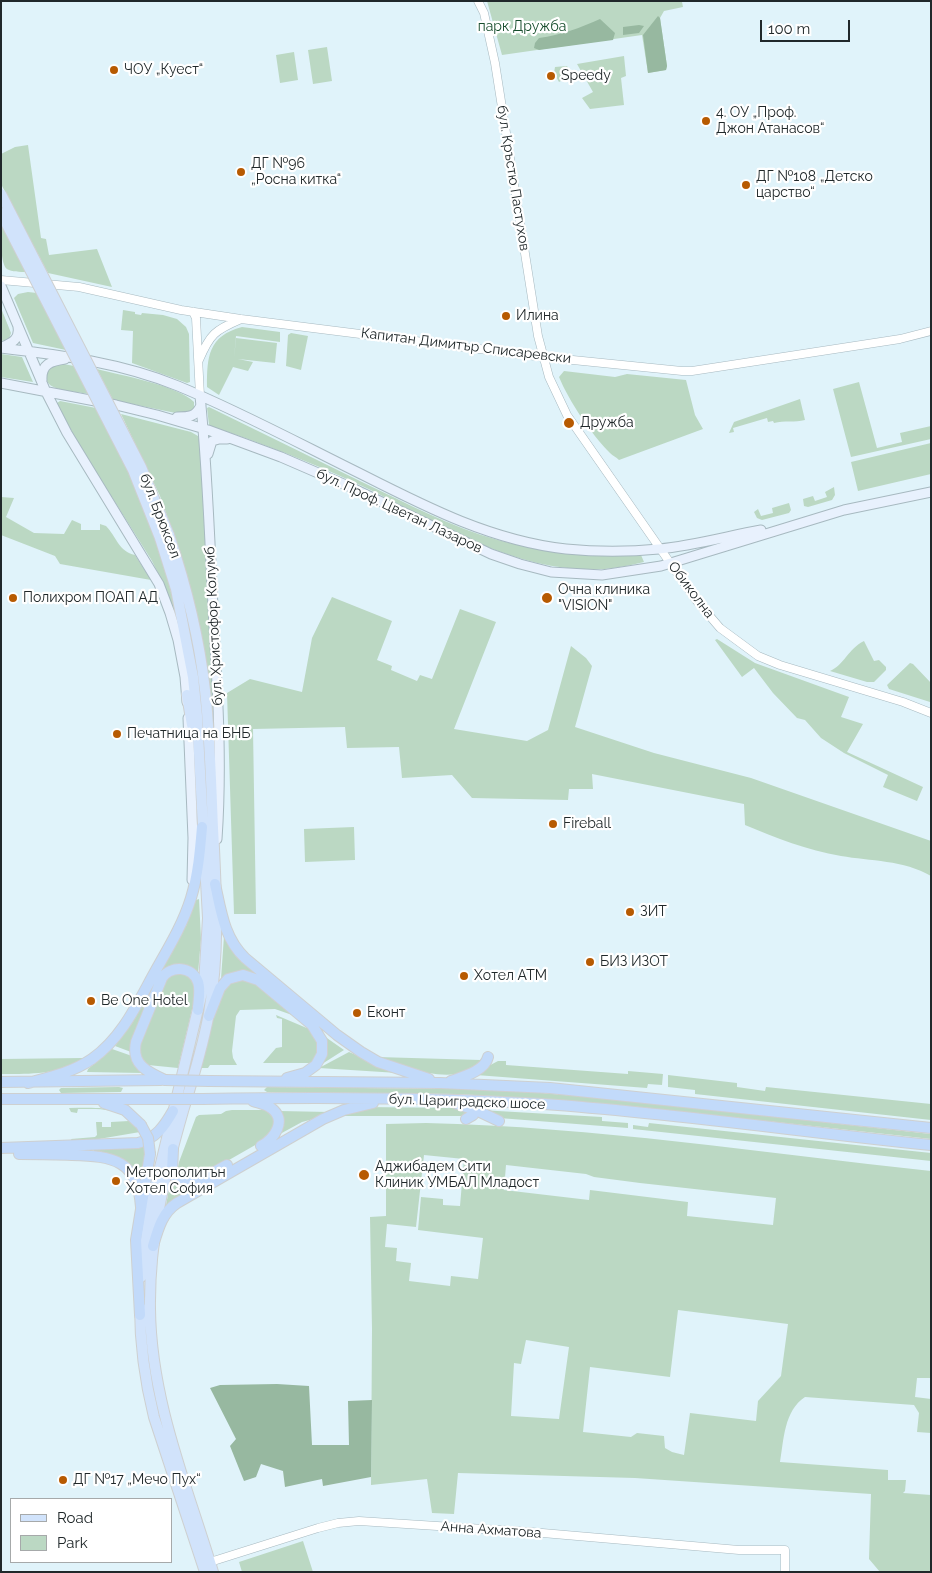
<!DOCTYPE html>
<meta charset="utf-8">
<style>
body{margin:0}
#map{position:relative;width:932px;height:1573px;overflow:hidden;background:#e0f3fa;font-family:Raleway,sans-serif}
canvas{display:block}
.frame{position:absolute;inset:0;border:2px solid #20282a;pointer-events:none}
.legend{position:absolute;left:10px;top:1498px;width:162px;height:65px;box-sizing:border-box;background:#fff;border:1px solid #a6a9aa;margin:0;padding:6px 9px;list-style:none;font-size:15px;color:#20282a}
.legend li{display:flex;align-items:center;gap:10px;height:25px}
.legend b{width:25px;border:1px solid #a6a9aa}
.scale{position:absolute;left:760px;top:20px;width:90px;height:22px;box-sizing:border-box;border:2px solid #20282a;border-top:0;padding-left:6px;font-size:15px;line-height:18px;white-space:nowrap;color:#20282a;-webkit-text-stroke:4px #fff;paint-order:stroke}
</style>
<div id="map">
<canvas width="932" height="1573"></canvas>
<div class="frame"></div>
<ul class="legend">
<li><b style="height:6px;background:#d1e3fb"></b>Road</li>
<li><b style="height:14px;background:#bbd8c3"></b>Park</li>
</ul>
<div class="scale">100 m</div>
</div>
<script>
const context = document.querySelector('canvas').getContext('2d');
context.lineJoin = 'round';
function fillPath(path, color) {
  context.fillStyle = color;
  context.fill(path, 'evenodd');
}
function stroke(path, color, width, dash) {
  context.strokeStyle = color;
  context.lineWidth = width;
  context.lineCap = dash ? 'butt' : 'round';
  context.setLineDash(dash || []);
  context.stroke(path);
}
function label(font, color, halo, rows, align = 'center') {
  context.font = font + ' Raleway,sans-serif';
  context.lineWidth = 4.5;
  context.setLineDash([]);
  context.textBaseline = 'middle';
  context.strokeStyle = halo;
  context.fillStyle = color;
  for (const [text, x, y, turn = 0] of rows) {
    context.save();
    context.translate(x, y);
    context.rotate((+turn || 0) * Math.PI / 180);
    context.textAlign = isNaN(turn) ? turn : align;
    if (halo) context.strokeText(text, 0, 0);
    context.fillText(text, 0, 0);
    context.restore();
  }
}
fillPath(new Path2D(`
 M487,1h197l-2,1 1,5 -19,4 -4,7 7,48 -1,4 -18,3 -6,-38 -140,20z
 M327,47l5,34 -19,3 -5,-34z
 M294,52l4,28 -18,3 -4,-28z
 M624,56l2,20 -5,2 3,27 -34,4 -8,-11 11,-6 -16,-28z
 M567,66l5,9 -13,7 -5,-9 1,-6z
 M28,145l13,93 5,1 3,16 48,-6 15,38 -64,-14 -47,-89v-30l14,-7z
 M1,223l25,49c-6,0 -14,0 -19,-3 -7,-5 -6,-35 -6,-46z
 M28,292l9,1 29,57 -33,-7 -19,-45 4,-4z
 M1,308l10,25 -2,6 -8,2z
 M123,310l12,2v2l6,1 1,-2 21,2 14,4 9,8 3,7 1,48 -3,1 -55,-20 1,-32 -12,-1z
 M242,327l38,5v10l-44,-6 -2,23 2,-21 41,5 -2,20 -37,-4 15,3 -5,9 -15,-4 -14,28 -12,-8c0,-30 1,-51 35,-60z
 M291,333l17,3 -7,34 -15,-4 2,-31z
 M1,354l21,3 11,25 -32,-5z
 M58,363l16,3 15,28c-9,-2 -34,-3 -40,-10 -4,-4 -3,-10 -3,-15z
 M97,369c23,6 82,17 97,33v8l-9,5 -72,-15z
 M564,371l51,6 12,-3 59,6 9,35 8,14 -84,31c-3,-3 -6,-4 -9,-7 -19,-19 -41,-52 -51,-76z
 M859,382l18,66 25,-6 -2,-9 31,-7v13l-80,18 -18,-68z
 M800,399l5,21c-10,3 -21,0 -31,3l-1,-2 -5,1 -1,-4 -34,10 1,4 -5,1 5,-11z
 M60,401l36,7 34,68 32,80 21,84 -19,-55 -12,-24 -76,-121 -19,-37z
 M209,407c51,25 102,50 153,75 44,21 89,45 136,58 47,13 95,17 143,15l3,7c-21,5 -43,9 -64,7 -79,-4 -148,-50 -218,-83 -49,-23 -100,-43 -152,-60l-1,-1 -2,-17z
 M121,414l70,18 7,4 2,7 16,302 1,51 -20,-179 -17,-66 -20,-55z
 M931,443v31l-73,17 -7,-29z
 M834,487l1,8 -3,5 -24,7 -4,-1 -1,-7 10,-3 2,5 12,-4 -2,-5z
 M1,497l13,1 -8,19 28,16 30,1 8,-14 9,4v6h19v-6l6,2c10,10 13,26 29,29l16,25 -91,-16 -5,-8 -54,-21z
 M789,503l2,7 -2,3 -27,7 -5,-2 -3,-6 4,-3 3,7 12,-3 -1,-5z
 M332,597l60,24 -15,39 15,6 -1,4 26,11 3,-6 12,4 28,-70 36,13 -42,107 73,12 21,-11 23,-84 15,12 6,8 -17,61 79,26 97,25 180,63v35c-27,-16 -61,-15 -90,-20 -34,-6 -65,-18 -96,-31l-1,-21 -152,-30 1,15h-24l-1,11 -96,-2 -20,-23 -50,3 -3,-31 -52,1 -2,-21 -92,2 3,185h-22l-7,-221 23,-14 52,13 10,-54z
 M717,639l38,24 94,34 -8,20 22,7 -16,28 76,35 -6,14 -34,-14 5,-12 -44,-22 -23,-15 -16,-18 -8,-2 -24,-25 -19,-25 -12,9 -27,-37z
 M864,641l10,20 5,-1 7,7v3l-12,12h-7l-37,-11c14,-6 18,-22 34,-30z
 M910,663l3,1 18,19 -1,19 -41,-13 -2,-4z
 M354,827l1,33 -50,2 -1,-33z
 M199,899l2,40 -3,34 -27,-7 -40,86 -16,-6 18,-24 53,-96 10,-26z
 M224,936l35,38 -38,5z
 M173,973l13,1 8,7 2,12 -18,75 -30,-3 -9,-10v-12l26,-63z
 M237,979l15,2 43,35 -20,-7 -35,1 -4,6 -4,35 1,7 4,7h-27l-2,3h-7l13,-53 10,-28z
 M276,1015l33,14 11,18 -7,16h-50l13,-15 6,-1v-28l-5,-1z
 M324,1036l20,14 -22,14z
 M112,1049l20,7 11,17 -56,-1 1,-3z
 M349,1052l49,21 -79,-5z
 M377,1057l104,3 1,2c-7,4 -17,11 -24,12 -28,4 -56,-8 -81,-17z
 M83,1058c-22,17 -55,16 -82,16v-15z
 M498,1061h8v4l122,9v-3l35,3 -1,11 -14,-1 -1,4 -171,-13 1,-3z
 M668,1075l69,8v4l28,4 1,-4 165,17v16l-236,-26v-4l-27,-3z
 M119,1087l4,1 -2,4 -60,1 -2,-3 2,-2z
 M267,1087l191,2 84,4 88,8 301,33v5l-301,-33 -88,-7 -85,-5 -190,-2 -3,-2z
 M362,1107l97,1 10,2 -1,6h-131z
 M69,1108c28,0 56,-4 71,24l-47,8 -21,1 -1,-2 24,-2 2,-2 -1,-13h6v5h9v-5l18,-1v-1c-15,-13 -33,-11 -51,-11l-1,4 -6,-1z
 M232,1110h35l5,3 3,13 -11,14 -70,40h-5l-11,-5 1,-2 -1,-6 1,-5 17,-45 3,-2 22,-1 5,-3z
 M480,1110l122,7v4l26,2v5l-129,-10z
 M279,1111l50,1 -8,5 -19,5 -22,12z
 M426,1123c169,4 337,30 505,48v207h-14l-2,19 16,2v34l-14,-1 2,-19 -5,-8 -109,-8c-21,14 -21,42 -25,65l108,8v10h18l-1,11 -2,2 28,2v77h-51l-11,-13 2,-65 -236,-16 -177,-5 -4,41 -22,-1 -5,-34 -56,6 1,-156 -2,-112 16,-1v-92zM424,1155l40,4 -4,47 -17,-1v-6l-22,-2 -3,33 65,8 -5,41 -27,-3 -1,10 -41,-5 2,-18 -15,-2 1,-13 -12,-1 2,-23 29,3zM506,1165l80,9 8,3 46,6 136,15 -3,27 -86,-9 1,-14 -98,-12 -1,10 -85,-10zM678,1310l110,14 -7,52 -23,25 -2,20 -66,-8 -6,42 -12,-3 -7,-4 -1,-12 -27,-3 -6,4 -48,-5 7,-65 80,10zM526,1340l43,7 -10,72 -48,-3 3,-53 7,1z
 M649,1123l282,30v8l-298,-32v-4l15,2z
 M144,1146l1,8 -4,24c-11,-17 -27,-26 -47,-27v-2z
 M171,1179l27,7 -32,19z
 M303,1541l10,31h-71l-3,-10z`), '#bbd8c3');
fillPath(new Path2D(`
 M658,16l2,2 7,48 -1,4 -18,3 -5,-38z
 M600,19l15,14 -2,7 -74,10 -5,-2 1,-5 4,-5c22,-3 41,-10 61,-19z
 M639,25l5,1 -5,7 -16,2v-8z
 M277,1384l32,2 3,59h37l-1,-44 24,-1 -1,77 -48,9 -1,-7 -37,8 -2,-16 -22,-7 -5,13 -12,4 -14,-35 6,-7 -26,-51 10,-3z`), '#97b8a0');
const tertiary = new Path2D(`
 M478,1l6,12 11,50 43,273 11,41 18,38 129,185 24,28 38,28 22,9 123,37 28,11
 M1,280l78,7 102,23 60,9 302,38 139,14h10l208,-32 31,-8
 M193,312l3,6 4,78
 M199,360c11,-26 16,-30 42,-41
 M207,1563l111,-35 20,-5 21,-2 172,11 208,18h46v22`);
const secondary = new Path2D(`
 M1,286l45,106 21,41 92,151 11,29 8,27 7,37 2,25
 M2,347c10,-4 18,-8 16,-20
 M1,348c60,7 121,15 177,38 63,26 124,59 185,89 65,33 130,66 203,74 31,3 62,3 93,0 34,-3 69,-13 102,-19
 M42,380c-1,-16 9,-19 23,-21
 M1,383l115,22 41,10 51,15 73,27 67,29 143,68 29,10 31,8 51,3 59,-9 183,-56 87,-18
 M200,396c8,77 10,154 14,231 4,72 8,140 3,212
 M177,417c12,0 19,0 24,-12
 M208,454l4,-13 7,-2h8
 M188,718l5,120 -1,42`);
const primary = new Path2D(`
 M169,535c17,50 30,102 36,155 5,46 6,92 8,138 3,62 7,123 -4,185 -6,33 -16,66 -26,98 -19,66 -34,129 -33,198 1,92 37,177 63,263
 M187,695l5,30
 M141,1277l9,-68 54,-225 4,-66 -11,-202 -4,-39 -17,-88 -16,-51
 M140,1307c0,37 5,74 14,110l51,155`);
const trunk = new Path2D(`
 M215,884c6,27 9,54 30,74l92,77 24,17 17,10 51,17
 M209,1016l11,-28 8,-9 15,-4 15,5 54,45 10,16v13l-6,11 -11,8 -18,5
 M165,1080c-18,-8 -34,-16 -29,-38l26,-64c9,-13 30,-12 36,4 3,8 0,20 0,28
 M209,1081l231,2 110,5 381,40
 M451,1081c11,-4 34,-10 37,-24
 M1,1082l160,-2
 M28,1083c23,-6 45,-11 64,-24 31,-22 46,-57 64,-89 13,-23 27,-46 35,-72 7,-23 9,-47 11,-71
 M1,1099h159
 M203,1099c114,-2 228,-2 341,5 129,9 258,28 387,41
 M253,1101c6,2 13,3 18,7 17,12 3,31 -10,38
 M104,1103l21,7 16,15
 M455,1103l23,8 21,10
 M466,1119l7,-4 -2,-7
 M1,1148l137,-5c18,-5 26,-16 35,-32
 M173,1149l-1,23 5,7 7,4 12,-1 31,-17
 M19,1154c18,0 35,0 53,1 41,1 66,5 69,52
 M153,1246c5,-17 9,-33 24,-43l146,-84 21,-9 29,-7
 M140,1315l-4,-75 14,-86`);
stroke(tertiary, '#a7b9c0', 9);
stroke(secondary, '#a7b9c0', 11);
stroke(primary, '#ced0d0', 12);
stroke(trunk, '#ced0d0', 12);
stroke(tertiary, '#fff', 8);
stroke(secondary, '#e8f1fd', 9);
stroke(primary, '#d1e3fb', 10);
stroke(trunk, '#c2dafa', 10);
const primaryBridge = new Path2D(`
 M1,194l140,273 28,68
 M1,213l132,257 27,68`);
const trunkBridge = new Path2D(`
 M165,1080l44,1
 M160,1099h43
 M141,1125l7,13 2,16`);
stroke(primaryBridge, '#ced0d0', 12, []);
stroke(trunkBridge, '#ced0d0', 12, []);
stroke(primaryBridge, '#d1e3fb', 10);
stroke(trunkBridge, '#c2dafa', 10);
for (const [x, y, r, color] of [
 [114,70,5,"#b75a01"],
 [551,76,5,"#b75a01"],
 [706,121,5,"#b75a01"],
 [241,172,5,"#b75a01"],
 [746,185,5,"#b75a01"],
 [506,316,5,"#b75a01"],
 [569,423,6,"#b75a01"],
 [13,598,5,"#b75a01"],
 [547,598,6,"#b75a01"],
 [117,734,5,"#b75a01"],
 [553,824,5,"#b75a01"],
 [630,912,5,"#b75a01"],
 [590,962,5,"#b75a01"],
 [464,976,5,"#b75a01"],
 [91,1001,5,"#b75a01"],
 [357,1013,5,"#b75a01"],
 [364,1175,6,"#b75a01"],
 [116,1181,5,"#b75a01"],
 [63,1480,5,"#b75a01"]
]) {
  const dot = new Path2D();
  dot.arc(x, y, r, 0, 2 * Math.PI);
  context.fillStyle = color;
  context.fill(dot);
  stroke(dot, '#fff', 2);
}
label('14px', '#164d2c', '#fff', [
 ["парк Дружба",522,27]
]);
label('14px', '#20282a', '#fff', [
 ["ЧОУ „Куест“",124,70],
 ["Speedy",561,76],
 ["4. ОУ „Проф.",716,113],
 ["Джон Атанасов“",716,129],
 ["ДГ №96",251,164],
 ["„Росна китка“",251,180],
 ["ДГ №108 „Детско",756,177],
 ["царство“",756,193],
 ["Илина",516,316],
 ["Дружба",580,423],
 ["Очна клиника",558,590],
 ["\"VISION\"",558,606],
 ["Полихром ПОАП АД",23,598],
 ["Печатница на БНБ",127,734],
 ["Fireball",563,824],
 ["ЗИТ",640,912],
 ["БИЗ ИЗОТ",600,962],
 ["Хотел АТМ",474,976],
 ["Be One Hotel",101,1001],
 ["Еконт",367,1013],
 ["Аджибадем Сити",375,1167],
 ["Клиник УМБАЛ Младост",375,1183],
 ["Метрополитън",126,1173],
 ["Хотел София",126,1189],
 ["ДГ №17 „Мечо Пух“",73,1480]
], 'left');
label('14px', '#20282a', '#fff', [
 ["бул. Кръстю Пастухов",513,178,81],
 ["Капитан Димитър Списаревски",466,346,7],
 ["бул. Проф. Цветан Лазаров",399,511,25],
 ["бул. Брюксел",160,516,69],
 ["Обиколна",691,590,53],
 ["бул. Христофор Колумб",214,626,-93],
 ["бул. Цариградско шосе",467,1102,2],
 ["Анна Ахматова",491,1530,4]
]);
</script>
